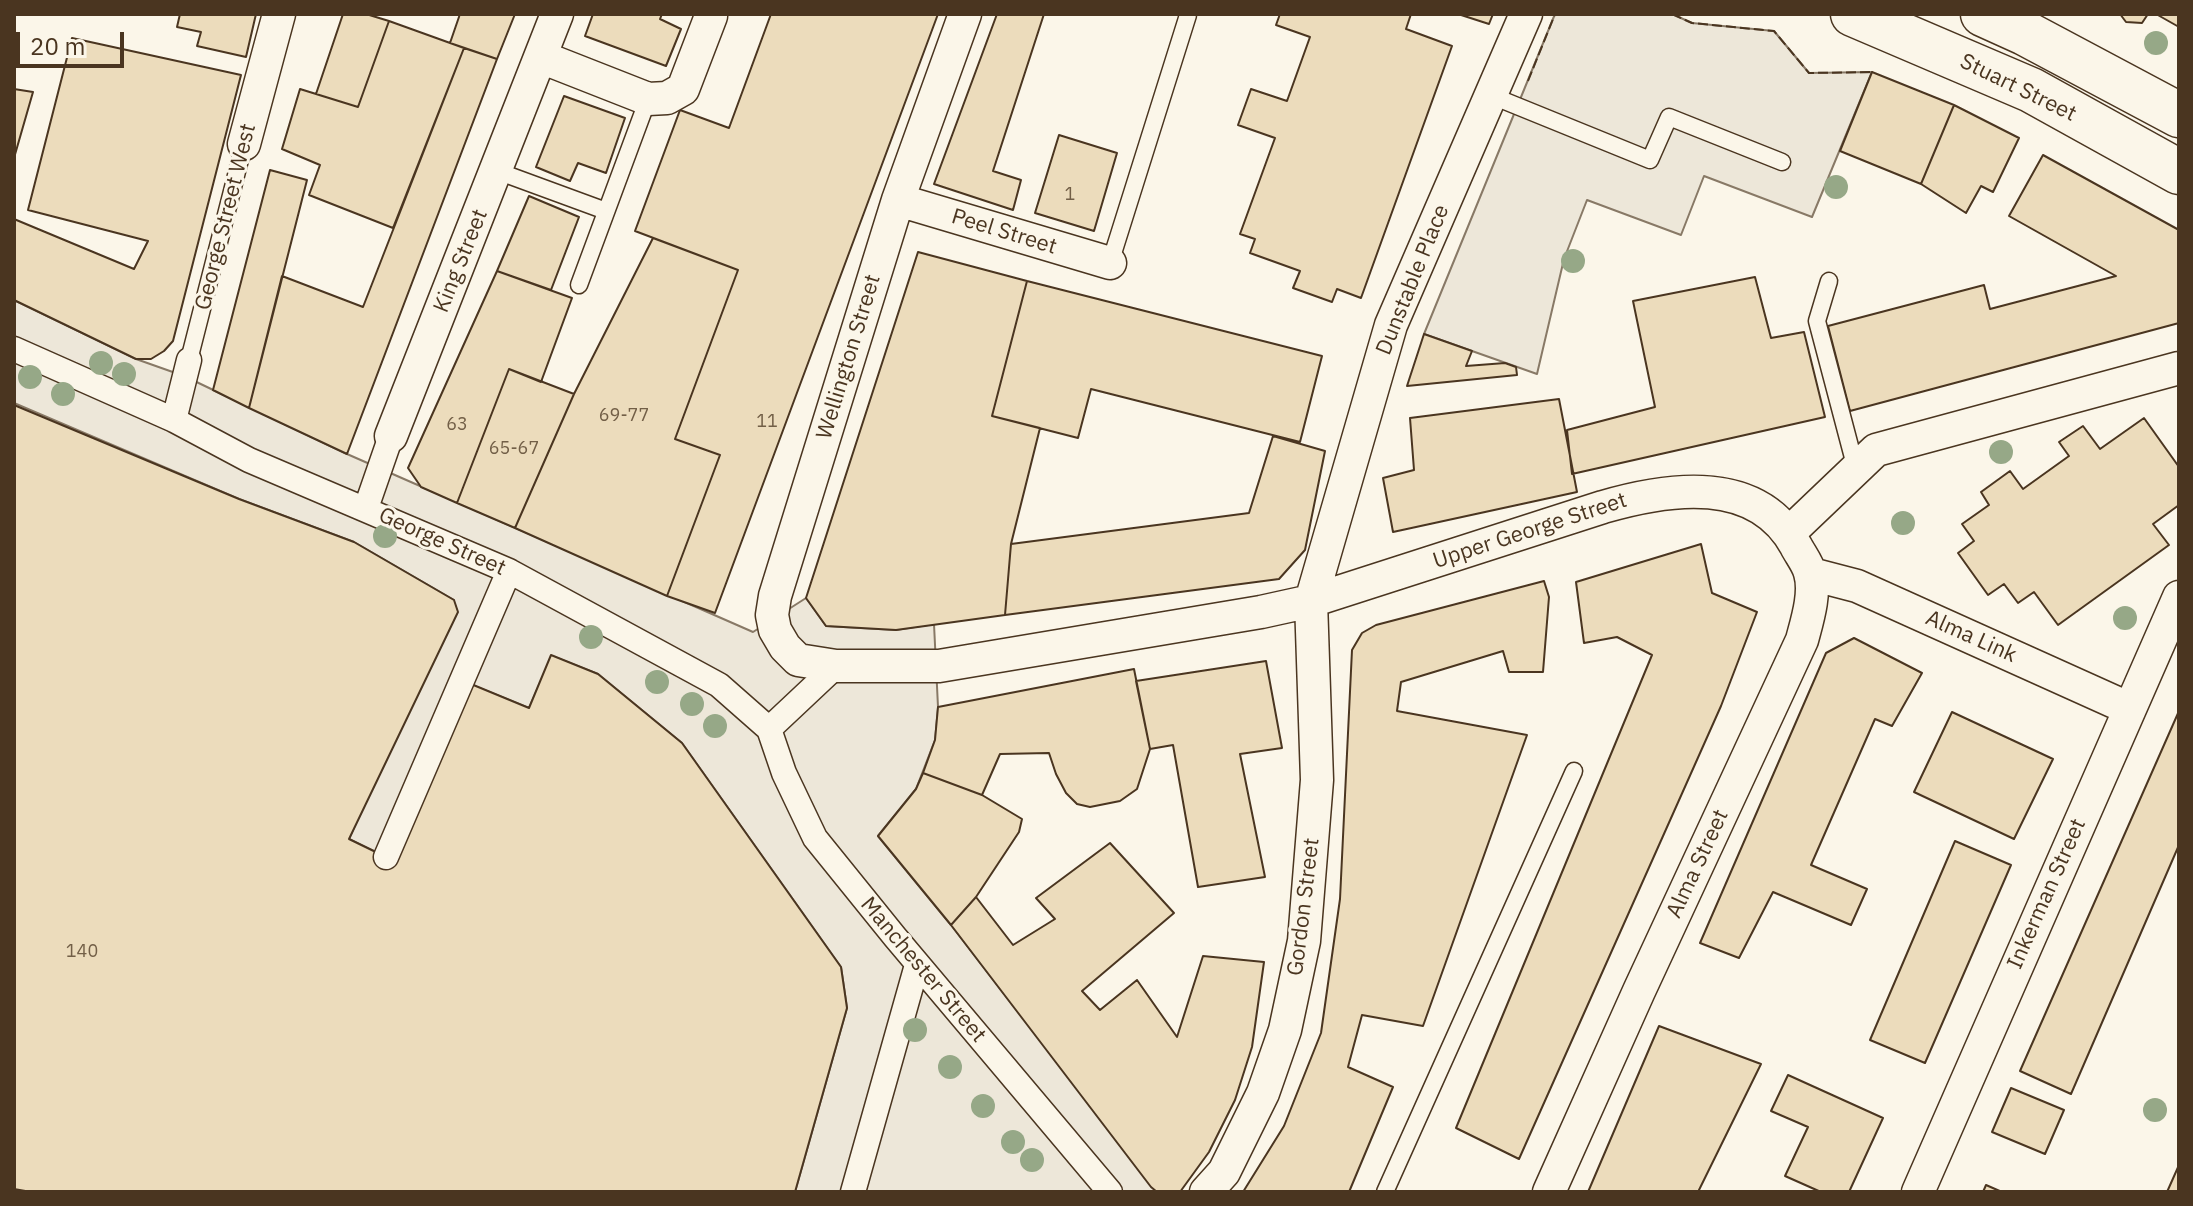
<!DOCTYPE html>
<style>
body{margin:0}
#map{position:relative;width:2193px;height:1206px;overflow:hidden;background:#fbf6e9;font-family:"IBM Plex Sans",sans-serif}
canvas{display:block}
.frame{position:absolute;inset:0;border:16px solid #4a3520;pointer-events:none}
.scale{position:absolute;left:16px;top:32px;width:108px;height:36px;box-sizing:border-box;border:4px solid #4a3520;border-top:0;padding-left:10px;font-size:24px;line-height:28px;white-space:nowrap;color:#4a3520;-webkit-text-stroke:6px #fbf6e9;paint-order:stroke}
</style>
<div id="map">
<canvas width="2193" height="1206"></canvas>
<div class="frame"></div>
<div class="scale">20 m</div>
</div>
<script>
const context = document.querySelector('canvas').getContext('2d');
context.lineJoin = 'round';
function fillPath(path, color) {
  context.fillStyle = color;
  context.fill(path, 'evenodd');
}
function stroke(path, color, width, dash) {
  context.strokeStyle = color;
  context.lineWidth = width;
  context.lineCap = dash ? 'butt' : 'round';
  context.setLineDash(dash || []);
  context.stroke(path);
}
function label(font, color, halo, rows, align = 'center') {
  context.font = font + ' "IBM Plex Sans",sans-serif';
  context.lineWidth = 6;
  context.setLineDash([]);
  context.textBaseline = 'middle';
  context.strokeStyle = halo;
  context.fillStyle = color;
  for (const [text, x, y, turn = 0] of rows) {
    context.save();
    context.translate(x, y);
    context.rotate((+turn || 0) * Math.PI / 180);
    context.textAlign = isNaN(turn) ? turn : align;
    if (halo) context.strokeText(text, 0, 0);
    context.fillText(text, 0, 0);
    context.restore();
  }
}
const parking = new Path2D(`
 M1555,14h117l20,9 82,8 35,42 63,-1 -60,145 -108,-41 -23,59 -94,-35 -23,59 -27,115 -113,-40z
 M14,300l122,59 48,17 163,78 406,178 53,-34 20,28 70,4 38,-6 4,83 -3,33 -19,49 -38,47 73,89 206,267h-362l52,-184 -6,-41 -159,-224 -84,-69 -46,-18 -23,52 -57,-23 -86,172 -37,-18 105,-239 -100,-58 -115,-43 -225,-96z`);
fillPath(parking, '#ede7d9');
stroke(parking, '#887966', 2);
const building = new Path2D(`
 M180,14h76l-10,43 -49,-11 4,-14 -24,-5z
 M343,14h23l23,7 -31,86 -42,-13z
 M460,14h55l-18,45 -47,-16z
 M593,14h69l-2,5 21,10 -15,37 -81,-30z
 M771,14h167l-223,599 -48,-17 53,-141 -45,-16 63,-169 -103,-39 45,-121 49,18z
 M997,14h47l-51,157 28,9 -8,30 -79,-26z
 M1280,14h131l-5,15 46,17 -91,252 -24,-9 -5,13 -39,-14 7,-17 -50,-18 5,-14 -15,-5 35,-96 -37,-13 13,-36 36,12 23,-64 -34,-12z
 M1458,14h35l-4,10z
 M2120,14h28l-6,9 -16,-1z
 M2156,14h23v13z
 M389,21l75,27 -71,180 -84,-33 11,-30 -38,-16 18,-60 58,18z
 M72,38l169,37 -68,266 -9,10 -13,8h-15l-122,-59v-81l120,50 14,-28 -120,-31z
 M464,48l33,11 -150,395 -98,-46 33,-132 81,31z
 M1872,72l82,33 -33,79 -81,-33z
 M14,89l19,3 -19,66z
 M564,96l61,22 -19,55 -28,-10 -8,18 -34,-14z
 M1954,105l65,33 -26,54 -12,-6 -15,27 -45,-29z
 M1059,135l58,18 -23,78 -59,-18z
 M2043,155l136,75v93l-329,88 -22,-85 156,-41 6,24 126,-33 -107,-60z
 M270,170l37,10 -58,228 -36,-18z
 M529,196l50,21 -28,73 -54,-19z
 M653,238l85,32 -63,169 45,16 -53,141 -152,-68 59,-134z
 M918,252l109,29 -35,135 48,12 -29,116 -6,71 -109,15 -70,-4 -20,-28z
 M497,271l75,27 -31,84 -32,-13 -52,134 -36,-16 -13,-19z
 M1755,277l16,61 33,-6 21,85 -253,57 -5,-44 88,-23 -22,-106z
 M1027,281l295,75 -22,86 -209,-53 -13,49 -86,-22z
 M1424,334l48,17 -6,15 39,-3 11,4 1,8 -110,11z
 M509,369l65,25 -59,134 -58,-25z
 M1559,399l18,93 -184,40 -10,-54 31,-8 -4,-52z
 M14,405l225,94 115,43 100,58 4,12 -109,227 37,18 85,-173 58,24 22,-53 47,19 84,69 159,224 6,41 -52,184h-764l-17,-3z
 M2144,418l35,49v38l-26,19 16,21 -111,80 -24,-33 -16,11 -14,-19 -16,11 -30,-42 16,-12 -12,-17 27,-19 -8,-13 29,-21 13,18 46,-33 -10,-14 24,-16 17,23z
 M1273,436l52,15 -20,99 -26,29 -274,36 6,-71 238,-31z
 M1701,544l11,49 45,19 -36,94 -202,453 -63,-31 196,-473 -35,-18 -33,6 -8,-61z
 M1544,581l5,16 -6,75h-34l-6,-21 -102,31 -4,29 130,24 -104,291 -61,-11 -14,52 45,20 -44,105h-106l41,-66 37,-93 19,-134 12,-249 10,-17 14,-8z
 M1854,638l68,35 -30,53 -17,-7 -64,146 56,24 -16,36 -78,-33 -34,66 -39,-15 126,-290z
 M1266,661l16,87 -42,6 25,123 -67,10 -25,-142 -23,4 -14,-68z
 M1134,669l16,80 -13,40 -17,12 -30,6 -13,-3 -11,-11 -10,-19 -7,-21 -49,1 -18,41 -59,-22 12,-33 3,-33z
 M2179,711v134l-108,249 -51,-23z
 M1952,712l101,47 -39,80 -100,-47z
 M923,773l59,22 40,24 -3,13 -43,65 -25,28 -73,-89 38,-47z
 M1955,841l56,24 -86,198 -55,-23z
 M1110,843l64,70 -92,78 18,19 37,-30 40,57 26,-81 61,6 -12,85 -17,53 -26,52 -29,40h-23l-6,-5 -200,-262 25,-28 37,48 42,-26 -19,-21z
 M1659,1026l102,38 -63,128h-110z
 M1788,1075l95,43 -34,74h-28l-36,-16 23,-49 -37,-16z
 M2011,1088l53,22 -19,44 -53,-22z
 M2179,1165v27h-12z
 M1986,1185l16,7h-19z`);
fillPath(building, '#ecdcbc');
stroke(building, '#4a3520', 2);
const service = new Path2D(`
 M1490,95l160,65 19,-43 113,45
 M497,171l109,40
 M1110,263l78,-248
 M1829,281l-12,40 39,148
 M579,285l69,-186
 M189,360l55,-216
 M1385,1192l189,-421`);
const pedestrian = new Path2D(`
 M14,349l160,71 75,40 260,111 210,114 50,44 15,44 31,65 80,99 215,255
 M174,420l15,-60
 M366,508l25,-72
 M769,729l67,-63
 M386,857l123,-286
 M853,1192l64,-227`);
const minor = new Path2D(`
 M965,14l-67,186 -123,396 -3,19 3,15 10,17 13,13 38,6h103l322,-54 50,-11 292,-94c65,-19 154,-33 193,39 4,8 12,18 14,27 6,20 -3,48 -8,67l-163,351 -90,201
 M541,57l107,42 19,-1 16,-9 28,-73
 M244,144l35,-130
 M898,200l212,63
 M391,436l166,-422
 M1789,533l87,-83 303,-82
 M1811,574l46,12 271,122
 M1206,1192l18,-20 39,-79 22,-63 19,-89 13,-161 -6,-179 80,-276 135,-311
 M1918,1192l261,-595`);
const trunk = new Path2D(`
 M1853,14l178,76 148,82
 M1983,14l42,19 154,82`);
stroke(service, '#4a3520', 19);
stroke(pedestrian, '#4a3520', 27);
stroke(minor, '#4a3520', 35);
stroke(trunk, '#4a3520', 47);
stroke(service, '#fbf6e9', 16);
stroke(pedestrian, '#fbf6e9', 24);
stroke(minor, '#fbf6e9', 32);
stroke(trunk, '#fbf6e9', 44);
stroke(new Path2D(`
 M1672,14l20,9 82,8 35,42 63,-1
 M1528,81l27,-67`), '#4a3520', 2, [10, 4]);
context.fillStyle = '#96a887';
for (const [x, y] of [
 [2156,43],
 [1836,187],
 [1573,261],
 [101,363],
 [124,374],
 [30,377],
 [63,394],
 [2001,452],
 [1903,523],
 [385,536],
 [2125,618],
 [591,637],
 [657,682],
 [692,704],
 [715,726],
 [915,1030],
 [950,1067],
 [983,1106],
 [2155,1110],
 [1013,1142],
 [1032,1160]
]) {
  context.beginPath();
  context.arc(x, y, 12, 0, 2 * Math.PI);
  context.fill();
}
label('18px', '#725f47', null, [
 ["1",1070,195],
 ["69-77",624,416],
 ["11",767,422],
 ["63",457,425],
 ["65-67",514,449],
 ["140",82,952]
]);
label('22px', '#4a3520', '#fbf6e9', [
 ["Stuart Street",2018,88,26],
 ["George Street West",226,217,-76],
 ["Peel Street",1004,232,17],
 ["King Street",461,261,-68],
 ["Dunstable Place",1413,280,-68],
 ["Wellington Street",849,357,-73],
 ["Upper George Street",1530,531,-18],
 ["George Street",442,542,24],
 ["Alma Link",1971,637,24],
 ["Alma Street",1698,864,-65],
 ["Inkerman Street",2047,894,-66],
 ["Gordon Street",1304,907,-83],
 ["Manchester Street",923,970,50]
]);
</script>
